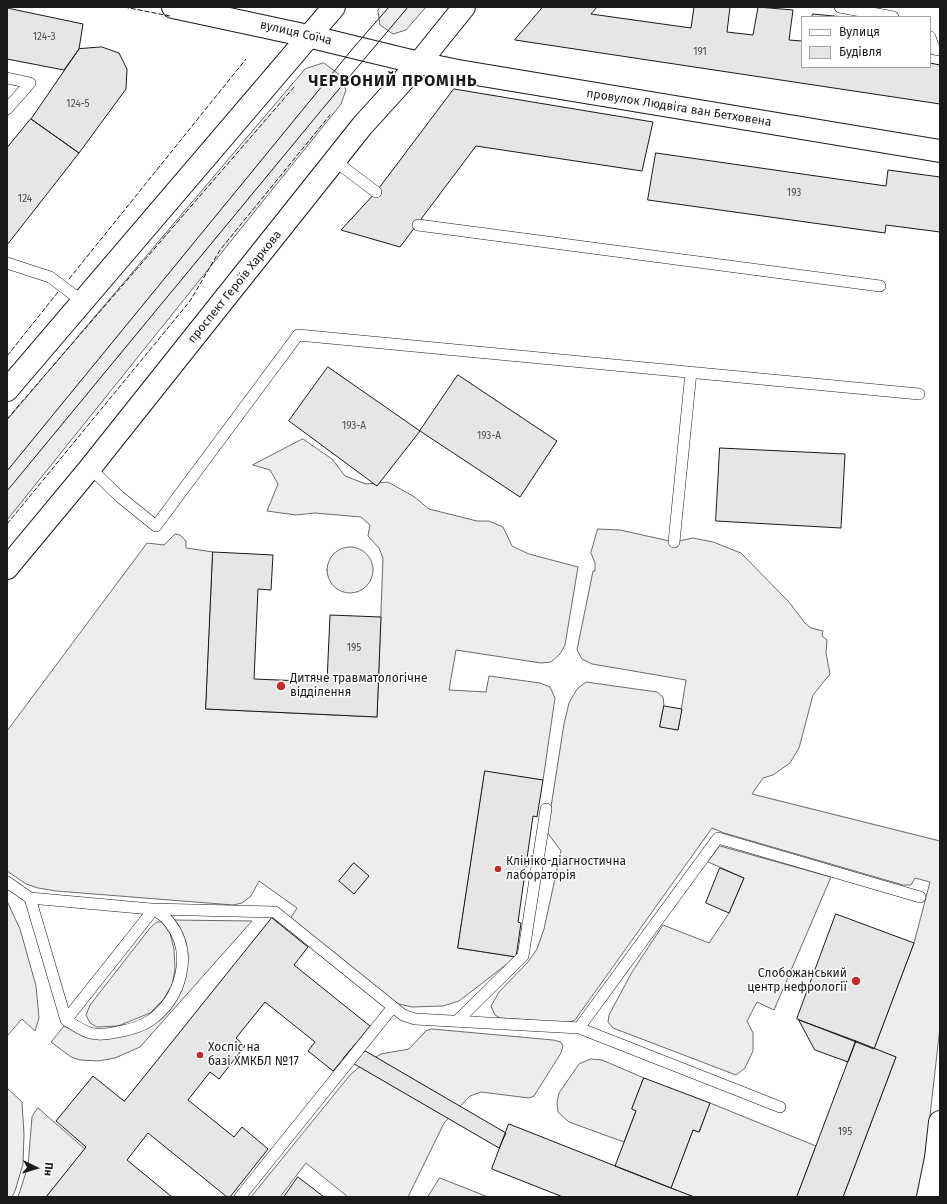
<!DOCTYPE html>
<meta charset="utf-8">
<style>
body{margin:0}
#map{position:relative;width:947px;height:1204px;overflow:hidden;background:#fff;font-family:"Fira Sans",sans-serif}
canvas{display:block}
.frame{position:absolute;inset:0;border:8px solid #1a1a1a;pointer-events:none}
.legend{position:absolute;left:801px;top:16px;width:130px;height:52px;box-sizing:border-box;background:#fff;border:1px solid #a3a3a3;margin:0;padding:5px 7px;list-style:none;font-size:12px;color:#1a1a1a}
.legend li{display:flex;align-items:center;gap:8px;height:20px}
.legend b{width:20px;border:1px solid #a3a3a3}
.north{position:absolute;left:16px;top:1148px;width:40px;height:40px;-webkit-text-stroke:3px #fff;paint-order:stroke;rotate:95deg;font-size:11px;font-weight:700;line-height:16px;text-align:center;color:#1a1a1a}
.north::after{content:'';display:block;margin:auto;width:14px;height:18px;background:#1a1a1a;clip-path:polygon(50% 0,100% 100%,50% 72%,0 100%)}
</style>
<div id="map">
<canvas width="947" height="1204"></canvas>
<div class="frame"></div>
<ul class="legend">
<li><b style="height:5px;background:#fff"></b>Вулиця</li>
<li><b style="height:11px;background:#e6e6e6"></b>Будівля</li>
</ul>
<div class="north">Пн</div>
</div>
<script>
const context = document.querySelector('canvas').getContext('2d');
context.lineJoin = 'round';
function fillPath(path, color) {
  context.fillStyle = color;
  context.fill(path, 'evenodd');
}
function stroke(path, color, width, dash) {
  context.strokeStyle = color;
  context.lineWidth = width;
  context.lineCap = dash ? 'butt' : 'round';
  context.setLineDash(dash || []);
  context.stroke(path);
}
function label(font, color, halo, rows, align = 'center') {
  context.font = font + ' "Fira Sans",sans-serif';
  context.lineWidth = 3;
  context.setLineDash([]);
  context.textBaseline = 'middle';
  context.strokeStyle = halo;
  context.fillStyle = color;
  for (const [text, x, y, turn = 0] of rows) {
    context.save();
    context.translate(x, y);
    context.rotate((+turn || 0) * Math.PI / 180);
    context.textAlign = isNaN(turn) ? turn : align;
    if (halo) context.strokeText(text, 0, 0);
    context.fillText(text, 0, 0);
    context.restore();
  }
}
const built = new Path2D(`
 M380,7h46l-20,23 -13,4 -13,-9 -2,-14z
 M324,63l17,13 5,14 -5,14 -334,416v-100l298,-351z
 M303,439l29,20 13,17 21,8 22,-2 25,14 16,13 48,12h12l14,6 9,19 17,8 49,13 -13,78 -5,9 -9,8 -10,1 -85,-13 -7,40 37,2 3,-16 51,7 10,4 5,11 -12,82 -58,-8 -27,176 58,9 -57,44 -16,5 -31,1 -18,-4 -104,-84 7,-11 -38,-27 -8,15 -9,7 -9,2 -177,-14 -18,-3 -12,-4 -19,-13v-140l140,-188 17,2 11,-11 5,1 6,6v7l27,4 -7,157 171,8 6,-159 -4,-10 -11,-12 2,-11 -9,-8 -46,-4 -19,2 -29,-4 11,-27 -8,-14 -17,-5z
 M598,529l22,1 54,12 19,-4 20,4 28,11 48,49 16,21 6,5 12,3 -1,5 5,4 -1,13 4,21 -17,21 -14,53 -9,15 -17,12 -10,3 -11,16 188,47v186l-14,124 -8,46h-75l53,-140 -22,-8 40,-106 16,-61 -15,-4 -4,7h-8l-179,-52 -12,-5 -137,192 -7,3 -68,-5 -5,-3 -4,-9 8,-14 29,-30 9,-13 7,-20 17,-78 -14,-19 17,-108 5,-21 8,-14 9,-7 71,10 6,5 1,9 -4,20 18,4 8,-50 -94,-16 -10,-5 -5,-9 16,-79h2v-8l-4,-10z
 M327 570a23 23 0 1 1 46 0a23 23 0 1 1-46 0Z
 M720,846l111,31 -57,133 -17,-8 -10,19 6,12v18l-8,17 -9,7 -123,-47 -5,-6 1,-7 23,-43 31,-47 46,18 20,-30 15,-35 -36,-16z
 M7,901l13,28 16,57 3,32 -4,13 -13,-12 -15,17z
 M172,920l80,1 -112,126 -25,11 -17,3 -18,-1 -9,-3 -20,-15 13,-16 19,9 56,-6 43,-45z
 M157,922h5l8,11 4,16 1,20 -3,16 -9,15 -13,13 -32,13 -21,1 -7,-4 -4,-8 4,-10 60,-77z
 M432,1029l121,11 8,2 2,4 -2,7 -27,43 -5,2 -48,-6 -11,4 -26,27 -36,74h-60l-42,-34 -26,34h-29l99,-122 12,-10 19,-11 28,-5 17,-18z
 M591,1059l11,1 42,18 -12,31 4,2 -12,31 -55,-20 -11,-10 -1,-10 2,-9 20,-29z
 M7,1088l15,14 2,32 -1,30 -8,27 -3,6h-5z
 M710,1103l106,43 -19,51h-103l-23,-9 22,-58 6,2z
 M38,1108l47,41 -39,48h-28l10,-31 4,-49z
 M440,1178l48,19h-60z`);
fillPath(built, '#ededed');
stroke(built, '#6a6a6a', 1);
const building = new Path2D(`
 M543,7h54l-6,7 100,14 3,-21h36l-3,25 26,3 5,-28 35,3 -4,30 13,1v26h128v-4l10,2v39l-425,-64z
 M7,8l76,16 -4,25 -15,21 -57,-11z
 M813,14l31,3h-32z
 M102,47l17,6 8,16 -1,20 -47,64 -48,-34 48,-70z
 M454,89l199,33 -11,49 -166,-25 -76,101 -59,-17 35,-38z
 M31,119l48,34 -72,92v-97z
 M656,153l230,33 2,-16 52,7v55l-54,-7 -1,8 -237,-33z
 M328,367l92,64 -43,55 -88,-65z
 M458,375l99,66 -37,56 -100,-66z
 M720,448l125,6 -4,74 -125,-7z
 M213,552l60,3 -2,35 -13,-1 -4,90 73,3 3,-67 51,2 -4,100 -171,-8z
 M664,706l18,3 -4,21 -18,-3z
 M485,771l58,9 -6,37 -4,-1 -15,106 3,1 -5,34 -58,-9z
 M354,863l15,13 -15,18 -15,-13z
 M720,868l24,10 -15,35 -23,-10z
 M836,914l78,29 -40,106 -77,-30z
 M272,918l36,29 -14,18 76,61 -26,32 -11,13 -25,-20 7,-9 -50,-40 -29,36 9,8 -26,33 -9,-7 -22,28 46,37 8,-10 26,22 -38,48h-3l-79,-64 -21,27 45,37h-126l40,-50 -30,-26 37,-45 31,25z
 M799,1020l57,21 -8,21 -33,-12z
 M856,1041l40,16 -53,140h-46z
 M355,1045l151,88 -7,15 -155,-90z
 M644,1078l66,25 -11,29 -6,-2 -22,58 -56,-22 21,-55 -4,-2z
 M509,1124l162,64 23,9h-131l-71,-28z
 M298,1177l26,20h-40z`);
fillPath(building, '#e6e6e6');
stroke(building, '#1a1a1a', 1);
const lane = new Path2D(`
 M840,7l53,10
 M930,37l4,12 6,1
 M7,78l23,5 -23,26
 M335,161l41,31
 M418,225l462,61
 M7,263l43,14 32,24
 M90,468l30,29 36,29 142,-191 621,59
 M674,542l17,-170
 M7,882l23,16 121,11 124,3 128,103 12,4 164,9 201,79
 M30,898l36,122 88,-111c5,4 12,8 16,14 24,31 11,75 -19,97 -10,7 -22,10 -34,12 -8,2 -19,3 -27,1 -9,-3 -16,-8 -24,-13
 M457,1021l66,-65 23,-147
 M579,1028l139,-190 202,59
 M240,1197l152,-189`);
const street = new Path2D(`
 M419,63l39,8 482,80
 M928,1197l8,-39 4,-36`);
const secondary = new Path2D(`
 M173,7l135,29 111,27`);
const primary = new Path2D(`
 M7,390l327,-383
 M7,568l83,-100 272,-342 57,-63 45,-56`);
stroke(lane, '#1a1a1a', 12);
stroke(street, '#1a1a1a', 24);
stroke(secondary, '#1a1a1a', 24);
stroke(primary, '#1a1a1a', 24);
stroke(lane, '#fff', 11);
stroke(street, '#fff', 22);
stroke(secondary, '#fff', 22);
stroke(primary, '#fff', 22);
stroke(new Path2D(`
 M7,471l347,-424 35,-40
 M7,491l322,-390 79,-94`), '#1a1a1a', 1);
stroke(new Path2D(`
 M124,7l46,9
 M69,279l177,-220
 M7,356l51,-64
 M7,419l288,-333
 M7,524l183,-223 30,-51 110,-135`), '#1a1a1a', 1, [5, 2]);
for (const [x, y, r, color] of [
 [281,686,5,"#c62828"],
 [498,869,4,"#c62828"],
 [856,981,5,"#c62828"],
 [200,1055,4,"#c62828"]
]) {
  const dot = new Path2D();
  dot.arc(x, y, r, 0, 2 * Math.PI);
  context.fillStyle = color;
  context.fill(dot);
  stroke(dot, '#fff', 1.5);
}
label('10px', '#4d4d4d', null, [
 ["124-3",44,37],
 ["191",700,52],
 ["124-5",78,104],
 ["193",794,193],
 ["124",25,199],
 ["193-А",354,426],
 ["193-А",489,436],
 ["195",354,648],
 ["195",845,1132]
]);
label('12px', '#1a1a1a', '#fff', [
 ["вулиця Соїча",296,33,13],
 ["провулок Людвіга ван Бетховена",679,108,9],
 ["проспект Героїв Харкова",235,287,-51]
]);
label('12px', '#1a1a1a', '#fff', [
 ["Дитяче травматологічне",290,679],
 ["відділення",290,693],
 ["Клініко-діагностична",506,862],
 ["лабораторія",506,876],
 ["Слобожанський",847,974,"right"],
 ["центр нефрології",847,988,"right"],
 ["Хоспіс на",208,1048],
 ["базі ХМКБЛ №17",208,1062]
], 'left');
context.letterSpacing = '1px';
label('bold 16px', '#1a1a1a', '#fff', [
 ["ЧЕРВОНИЙ ПРОМІНЬ",393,82]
]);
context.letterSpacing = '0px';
</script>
